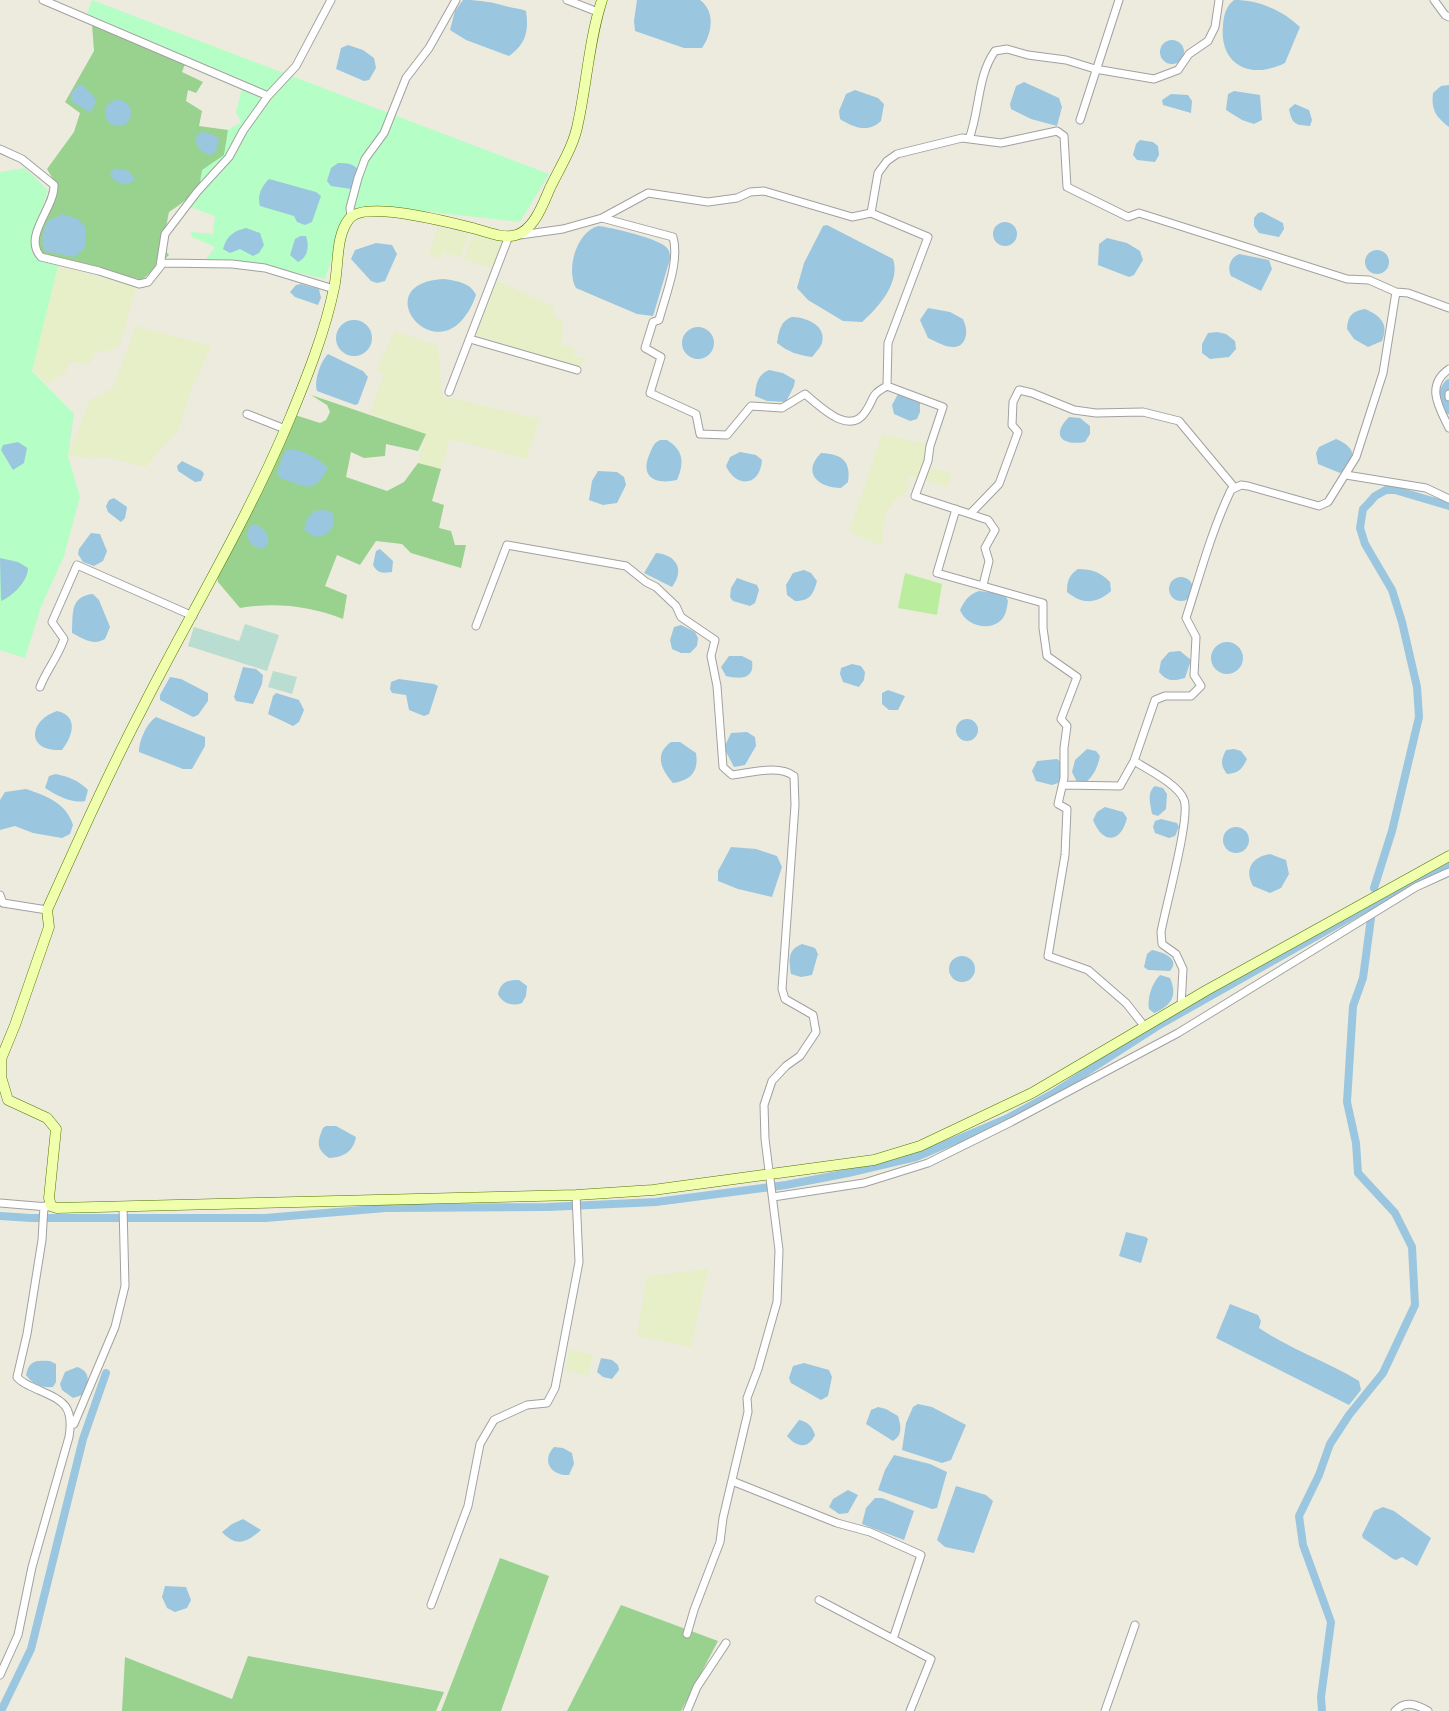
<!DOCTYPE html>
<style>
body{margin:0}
canvas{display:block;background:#edebde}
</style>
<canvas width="1449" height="1711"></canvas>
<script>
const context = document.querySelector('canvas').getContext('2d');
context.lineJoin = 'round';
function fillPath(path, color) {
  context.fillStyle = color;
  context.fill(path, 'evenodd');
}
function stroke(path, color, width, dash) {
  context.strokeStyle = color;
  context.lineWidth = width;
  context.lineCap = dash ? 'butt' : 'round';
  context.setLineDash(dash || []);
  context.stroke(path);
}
fillPath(new Path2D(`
 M438,227l30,7 -7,24 -18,-6 -3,7 -11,-4z
 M472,235l32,8 -10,26 -30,-9z
 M58,266l78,21 -16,58 -12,6 -13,1 -6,12 -18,-2 -7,11 -17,11 -15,-15z
 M497,281l57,26v10l9,5 -1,23 13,3 -1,8 11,3 -5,8 -105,-32z
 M136,326l75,20 -19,42 -14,43 -33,36 -36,-9 -41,-2 22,-56 23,-12z
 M395,331l43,15 4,50 98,23 -14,40 -76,-20 -9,30 -23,-6 7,-29 -55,-21 14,-39 -8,-3z
 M882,434l46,11 -4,20 28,9 -5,13 -38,-12 -1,15 -14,11 -10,16 -2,29 -33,-14z
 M708,1269l-17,78 -54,-11 10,-60z
 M570,1349l23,6 -5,21 -23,-6z`), '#e6efc7');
fillPath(new Path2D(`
 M905,573l37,11 -5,31 -39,-7z`), '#baee9e');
fillPath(new Path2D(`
 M92,24l93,40 -3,8 21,10 -7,11 -8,-3 -2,11 16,10 -3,15 29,4c-1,9 -1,20 -5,27 -13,22 -33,42 -54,55l-7,35 7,8 -27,25 -101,-27 -5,-7 5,-22 13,-23 3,-15 -10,-17 27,-37 6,-19 -15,-11 29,-51z
 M311,395l115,39 -8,17 -32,-7 -1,12 -21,2 -13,-6 -5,25 41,14 17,-9 14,-19 23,6 -9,32 12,4 -5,23 12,3 4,14h11l-5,23 -50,-15 -9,-9 -26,-3 -16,24 -23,-10 -12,31 22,9 -4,24c-32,-13 -69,-17 -103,-11l-22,-26 -1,-7 78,-160 25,8 6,-3 4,-8 -3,-7z
 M500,1558l49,18 -48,135h-60z
 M621,1605l97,36 -37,70h-114z
 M248,1656l196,36 -8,19h-314l3,-54 107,42z`), '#99d18f');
fillPath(new Path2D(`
 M245,624l34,11 -12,36 -79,-25 6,-19 45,14z
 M273,671l24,6 -5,17 -24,-7z`), '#baddd2');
fillPath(new Path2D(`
 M92,0l457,174 -29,48 -108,-12 -53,-2 -15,12 -19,59 -53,-12 -66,-8 9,-12 -23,-10 -1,-5 22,2 2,-18 -34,-12 18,-16 3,-18 22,-15 4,-25 13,-8 -5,-10 7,-28 4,-2 -160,-68z
 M25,168l23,22 -16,51v12l26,13 -26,105 42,43 -6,42 12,41 -16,59 -23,51 -16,51 -25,-8v-478z`), '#b5fec5');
fillPath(new Path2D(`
 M463,0c18,0 28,2 46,7 7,2 11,1 17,4 3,20 0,33 -17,45l-43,-16 -16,-10 5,-19z
 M637,0h63c16,12 12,34 2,48h-18l-49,-17 -1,-10z
 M1234,0c25,0 48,10 66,27l-15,36c-34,17 -66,3 -62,-38 1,-10 3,-19 11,-25z
 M1160 52a12 12 0 1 1 24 0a12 12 0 1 1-24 0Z
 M348,45l15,5 11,8 2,10 -7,12 -5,1 -28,-12 5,-21z
 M1024,82l35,16 3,9 -5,19 -26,-7 -20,-10 -1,-5 6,-18z
 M78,85l6,1 12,14 -5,13 -20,-12 1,-9z
 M1449,85v42c-13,-10 -18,-17 -16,-34l8,-7z
 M855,90l23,8 6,6 -3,17c-13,12 -27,7 -41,-2l-1,-8 7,-17z
 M1234,91l26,4 2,25 -8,4 -12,-4 -16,-10 2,-16z
 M1171,94l17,1 4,6 -1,12 -28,-8 -1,-5z
 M105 113a13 13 0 1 1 26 0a13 13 0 1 1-26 0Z
 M1295,104l14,6 3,10 -2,6c-15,-1 -18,-2 -21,-17z
 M204,132l12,4 3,4 -4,13 -6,2c-9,-4 -13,-8 -13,-17l3,-5z
 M1140,140l13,2 5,4 1,9 -4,7 -18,-2 -4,-5 3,-11z
 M338,163c8,0 16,0 21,8l-8,18 -20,-3 -4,-5 4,-13z
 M115,168l14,3 6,8c-10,10 -18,4 -26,-4z
 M269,179l47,13 5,4 -9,26 -7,3 -8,-3 -3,-6 -34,-10c-3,-10 1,-19 9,-27z
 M1262,212l21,11 1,6 -5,8 -20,-4 -5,-7v-8l4,-5z
 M62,214l16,5 8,9 -1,20 -11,9 -29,-6c-5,-10 -2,-20 3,-30z
 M993 234a12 12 0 1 1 24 0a12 12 0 1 1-24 0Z
 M827,225l66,34c8,23 -15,49 -31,63l-19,-1 -35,-21 -11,-12 7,-25 19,-37z
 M598,226c12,1 63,13 69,22 3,3 3,7 3,11l-17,57 -16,-2 -61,-26c-10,-18 0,-56 22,-62z
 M246,228l14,5 4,12 -5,8 -6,3 -13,-7 -10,4 -7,-4c4,-14 11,-18 23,-21z
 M300,236h6c3,9 3,21 -8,26l-8,-7 5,-16z
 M1107,238l20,5 13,8 3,9 -9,15 -5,2 -31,-12 1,-21z
 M376,243l16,2 5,9 -12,27 -8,2 -6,-2 -20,-22 4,-9z
 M1365 262a12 12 0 1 1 24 0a12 12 0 1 1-24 0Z
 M1239,254l30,6 3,9 -11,22 -30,-15c-4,-9 -1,-18 8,-22z
 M445,279c12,2 26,4 31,16 -32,90 -117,-13 -31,-16z
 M301,284l18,5 2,9 -3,7 -23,-8 -5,-5 6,-7z
 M928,308l22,4 13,7c3,7 5,14 1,22 -8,13 -25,2 -36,-3l-8,-18z
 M1365,309c16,7 24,15 17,32l-14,6 -14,-8 -7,-10c1,-13 5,-18 18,-20z
 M792,317c13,0 35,8 30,26 -1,4 -7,10 -10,14 -14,-2 -24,-5 -35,-14 2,-11 3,-22 15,-26z
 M336 338a18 18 0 1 1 36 0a18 18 0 1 1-36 0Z
 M682 343a16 16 0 1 1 32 0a16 16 0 1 1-32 0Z
 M1217,332l9,2 9,7 1,8 -7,8 -19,2 -8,-6v-9l6,-11z
 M328,354l35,17 5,6 -10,27 -3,1 -38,-14c-3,-10 3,-29 11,-37z
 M769,370l14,3 12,7 -1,6 -8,16 -19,-1 -12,-5c1,-11 2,-21 14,-26z
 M898,394l22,9v9l-3,7 -7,2 -16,-7 -2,-9z
 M1069,417l11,1 10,8v8l-5,8c-22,4 -35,-6 -16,-25z
 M1336,439c20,8 23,22 4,34l-22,-9 -2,-11 3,-6z
 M660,440h7c16,10 18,22 10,40 -22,5 -38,-3 -27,-27 3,-7 4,-10 10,-13z
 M18,442l9,6 -3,15 -11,7 -12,-20 2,-5z
 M292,449c13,3 27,9 36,19 -16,30 -26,16 -48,10l-3,-6 8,-21z
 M740,452l16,3 6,5c-2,28 -27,27 -36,6l4,-9z
 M821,453c21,1 30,8 27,29l-7,6c-22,0 -40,-15 -20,-35z
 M182,461l20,10 2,3 -3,7 -6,1 -17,-11 -1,-5z
 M598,471l19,1 7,5 2,8 -9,18 -14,2 -14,-5 3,-19z
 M114,498l13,9 -2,11 -4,4 -13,-10 -2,-6 3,-6z
 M326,510l8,4 -1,12 -7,9 -11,2 -11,-7 3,-11 7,-8z
 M254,524c9,3 16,10 14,20l-6,5 -10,-4 -5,-8 2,-10z
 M91,533l9,1 7,17 -4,10 -9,5 -11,-4 -5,-8 1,-5z
 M380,549l13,12 -1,11c-10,1 -14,2 -19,-7l3,-14z
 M656,553c21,2 29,17 16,34l-28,-14z
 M0,558l18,4 10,6c0,13 -15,28 -27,33z
 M1078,569c14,0 22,3 32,13l1,9c-15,13 -28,14 -44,1 0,-11 2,-17 11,-23z
 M804,570l7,3 6,8c-4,14 -7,20 -22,20l-8,-6 -1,-10 7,-12z
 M1169 589a12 12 0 1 1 24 0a12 12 0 1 1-24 0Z
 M737,578l20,7 2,5 -4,13 -5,3 -17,-5 -3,-4 1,-9z
 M979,591l26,3 3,7c-1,6 -2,13 -5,17 -12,15 -37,8 -43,-8 5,-10 8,-15 19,-19z
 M93,594l6,6 11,27 -5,12c-12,7 -21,0 -33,-6 1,-20 -2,-37 21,-39z
 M681,625l14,7 3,6 -1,8 -7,7h-9l-9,-4 -2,-9 4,-13z
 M1211 658a16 16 0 1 1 32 0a16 16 0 1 1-32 0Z
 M1180,651l11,9 -6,18c-11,3 -18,4 -26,-6l2,-11 8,-9z
 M729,656h13l10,5c3,19 -13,18 -26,15l-5,-9z
 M852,664l9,2 4,6 -1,8 -5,7 -16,-5 -3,-8 1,-6z
 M243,667l13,2 7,6 -1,9 -9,20 -17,-3 -2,-4z
 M170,677l11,2 27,14v8l-10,14 -5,2 -33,-17v-5z
 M399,679l35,5 4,2 -9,28 -5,2 -15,-6 -3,-15 -14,-2 -2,-4 1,-7z
 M888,690l17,6 -7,14h-9l-7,-6v-11z
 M276,693l23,7 5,10 -5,12 -6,4 -25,-12 5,-18z
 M57,711c22,5 16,25 5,39 -37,2 -33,-30 -5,-39z
 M156,717l49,20v9l-13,23h-9l-44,-17c0,-12 8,-29 17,-35z
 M956 730a11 11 0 1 1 22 0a11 11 0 1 1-22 0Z
 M747,732l8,5 1,9 -11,19 -11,2 -10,-19 7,-15z
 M671,742h9l16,11c3,19 -5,27 -23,30 -12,-14 -19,-29 -2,-41z
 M1087,749l9,2 4,5c-2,10 -6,20 -15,27l-8,-1 -5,-10 3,-12z
 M1234,749l7,2 6,8c-5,10 -8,14 -20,15 -7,-9 -6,-14 -1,-24z
 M1057,759l5,4 -1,13 -3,7 -6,2 -16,-4 -4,-10 5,-10z
 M56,774c13,3 22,6 32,16l-3,11c-13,3 -29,-6 -40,-13l4,-12z
 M1155,786l8,2 4,6 -1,15 -8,7 -6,-2c-1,-9 -6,-21 3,-28z
 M26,789c21,7 40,14 47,36l-3,9 -8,4 -29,-5 -18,-7 -15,4v-30l5,-8z
 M1105,807l18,5 4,6c-6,25 -24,27 -34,2l4,-8z
 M1161,819l16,4 2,4 -4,9 -6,2 -14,-5 -2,-6 2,-6z
 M1223 840a13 13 0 1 1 26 0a13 13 0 1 1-26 0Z
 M731,847l25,2 21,7 5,11 -10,30 -34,-8 -20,-8v-10z
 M1270,854l16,6 3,14 -8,14 -11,5 -17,-7c-9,-17 -1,-29 17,-32z
 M802,944l13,4 3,6 -6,21 -11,2 -10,-3c-2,-14 -4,-24 11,-30z
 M1152,950c11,2 29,9 18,21l-22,-1 -4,-3 3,-13z
 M949 969a13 13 0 1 1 26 0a13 13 0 1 1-26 0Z
 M1160,975l10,3c8,18 1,28 -16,35l-5,-4c-2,-11 3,-26 11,-34z
 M519,980l8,6 -1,10 -4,7c-10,4 -20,0 -24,-9 3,-12 9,-14 21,-14z
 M326,1126h10l20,11c-3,15 -12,20 -27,21 -13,-9 -12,-16 -6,-30z
 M1126,1232l20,5 2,2 -7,24 -22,-7z
 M1230,1304l28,11 3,6 -2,7c31,21 67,33 100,53l2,9 -12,15 -133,-67z
 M601,1358l11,2 6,5 1,5 -7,9 -9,-2 -6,-5z
 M50,1361l6,3v18l-3,5c-11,1 -21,-3 -27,-12 3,-15 10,-15 24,-14z
 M804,1363l25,7 3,7 -4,19 -7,4 -30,-17 -2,-5 4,-12z
 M77,1367c14,4 13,17 5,28l-9,3 -11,-8 -2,-6 5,-12z
 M918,1404l14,3 34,18 -15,35 -9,3 -40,-13 4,-27 7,-16z
 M878,1407l8,2 12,7c3,10 5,19 -5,25l-27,-17 5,-14z
 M799,1420c9,2 13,6 16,15 -7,15 -19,12 -28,1z
 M554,1447l9,1 9,5 2,11 -5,11c-18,1 -28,-14 -15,-28z
 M894,1455l36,9 17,8 -10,36 -5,1 -54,-19 7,-20z
 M956,1486l30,9 7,6 -19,52 -29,-6 -8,-7z
 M848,1490l10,5 -10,18 -9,1 -10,-7 4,-8z
 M875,1498h7l32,13 -10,29 -42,-16 4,-16z
 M1383,1507l11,4 37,27 -14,28 -15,-9 -6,3 -3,-1 -30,-21 -1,-3 12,-24z
 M243,1519l18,11c-14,12 -24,18 -39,2l10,-8z
 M165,1586l21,1 5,13 -4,8 -12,4 -8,-4 -5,-11z`), '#9ac6e0');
stroke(new Path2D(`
 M1449,383c-9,10 -6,16 0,27
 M1374,888l18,-57 27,-114 -2,-30 -15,-65 -10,-32 -27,-46 -5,-16 3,-19 5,-5 7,-8 11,-6h9l54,16
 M0,1216l31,2h234l121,-10 162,-1 108,-5 130,-17 62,-12 68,-16 90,-38 46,-25 109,-70 216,-122 72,-38
 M1,1711l30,-62 52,-210 23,-66
 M1322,1711l-1,-14 10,-75 -28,-77 -4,-29 20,-41 11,-31 19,-29 34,-42 32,-68 -3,-58 -17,-34 -37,-40 -2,-30 -9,-41 6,-96 10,-28 8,-60`), '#9ac6e0', 8);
const street = new Path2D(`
 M43,0l225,96
 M567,0l31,12
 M1434,0l11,15 4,2
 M1080,120l39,-120
 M969,139c11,-29 8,-63 26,-88l12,-2 21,6 38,5 29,9 59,10 24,-9 11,-16 19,-13 7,-14 4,-27
 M0,149l22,10 32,26c1,23 -32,51 -13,72l58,14 40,13 9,-2 15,-19 69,1 33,4 69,21
 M871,213l7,-40 9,-12 10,-7 65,-16 39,5 56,-12 7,5 3,51 61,30 11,-4 208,66 22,1 27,12 -13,81 -27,84 -28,45 -9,4 -71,-20 -7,-1 -10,5c-20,42 -31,85 -45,128l10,19 -2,38 7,11 -10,10h-26l-10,4 -21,61 -14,25 -57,-1
 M351,216l-1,-8 8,-30 7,-19 19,-26 22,-55 23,-30 27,-48
 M602,218l71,19c7,25 -8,59 -14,83l-6,2 -8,26 16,9 -11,36 46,21 4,20 27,1 24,-29 31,2 23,-14c16,13 45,43 61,17 10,-15 3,-15 21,-25l56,21 -13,39 -2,15 -13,35 55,18
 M520,235l43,-6 39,-11 46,-25 60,9 29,-4 13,-6 14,-1 88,26 19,-4 57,24 -40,106 -1,43
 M160,266l5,-32 32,-42 32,-35 14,-26 25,-35 28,-30 35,-66
 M1396,292l12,1 41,15
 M470,339l107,31
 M1449,369c-24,17 -10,38 0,59
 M449,392l60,-156
 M1449,394v3
 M247,414l38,15
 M1346,475l80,13 23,11
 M956,509l-19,64 106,30v25l4,28 30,21 -16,42 6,7 -3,22v30l-6,26 9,5 -2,46 -17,101 40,14 38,33 19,24
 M983,585l6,-24 -4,-13 10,-18 -7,-10 -18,-6 29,-30 19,-52 -6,-7 1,-23 6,-12 13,3 42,17 22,3 47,-1 36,9 55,66
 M476,626l31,-81 119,21 20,16 10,5 20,19 5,11 34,23 -4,16 6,30 6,81 9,8c18,-2 47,-11 62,1l1,29 -13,184 3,10 28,16 3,17 -16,24 -14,10 -14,15 -8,24 1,34 14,111 -2,52 -19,67 -11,29 1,14 -25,106 -3,24 -26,68 -7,24
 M40,687c7,-18 17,-28 24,-48l-12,-17 25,-57 116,51
 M1134,761c13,8 45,24 50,39 7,16 -19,109 -23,132l1,12 14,10 7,15 -2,37
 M0,895l3,8 44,7
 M773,1197l91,-14 64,-20 83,-41 167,-89 238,-146 33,-15
 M0,1203l48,4
 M74,1424l41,-97 10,-41 -2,-80
 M732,1481l105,42 33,9 51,23 -28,84 38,20 -21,52
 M819,1600l74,39
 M431,1605l37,-99 12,-62 14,-24 33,-15 20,-2 8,-15 24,-126 -3,-67
 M0,1675l18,-40 14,-68 37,-130c6,-36 -10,-37 -39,-51 -6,-3 -9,-4 -13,-9l10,-43 15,-94 2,-34
 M687,1711l10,-24 29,-44
 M1105,1711l30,-86
 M1395,1711c10,-11 21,-7 33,0`);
const secondary = new Path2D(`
 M602,0c-13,40 -15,82 -24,123 -4,23 -18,44 -28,65 -7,16 -16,42 -34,47 -12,4 -28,-3 -40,-6 -24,-6 -112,-30 -127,-10 -14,18 -10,48 -15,69 -9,44 -27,89 -44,130 -41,99 -97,191 -146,287 -35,67 -66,136 -97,205l2,17 -34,98 -14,34v18l7,23 39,18 9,11 -7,69 2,8 6,2 519,-13 77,-5 221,-30 46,-14 112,-53 175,-103 242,-134`);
stroke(street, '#a1a1a1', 9);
stroke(secondary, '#567300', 11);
stroke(street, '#fff', 7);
stroke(secondary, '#efffab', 10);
</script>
